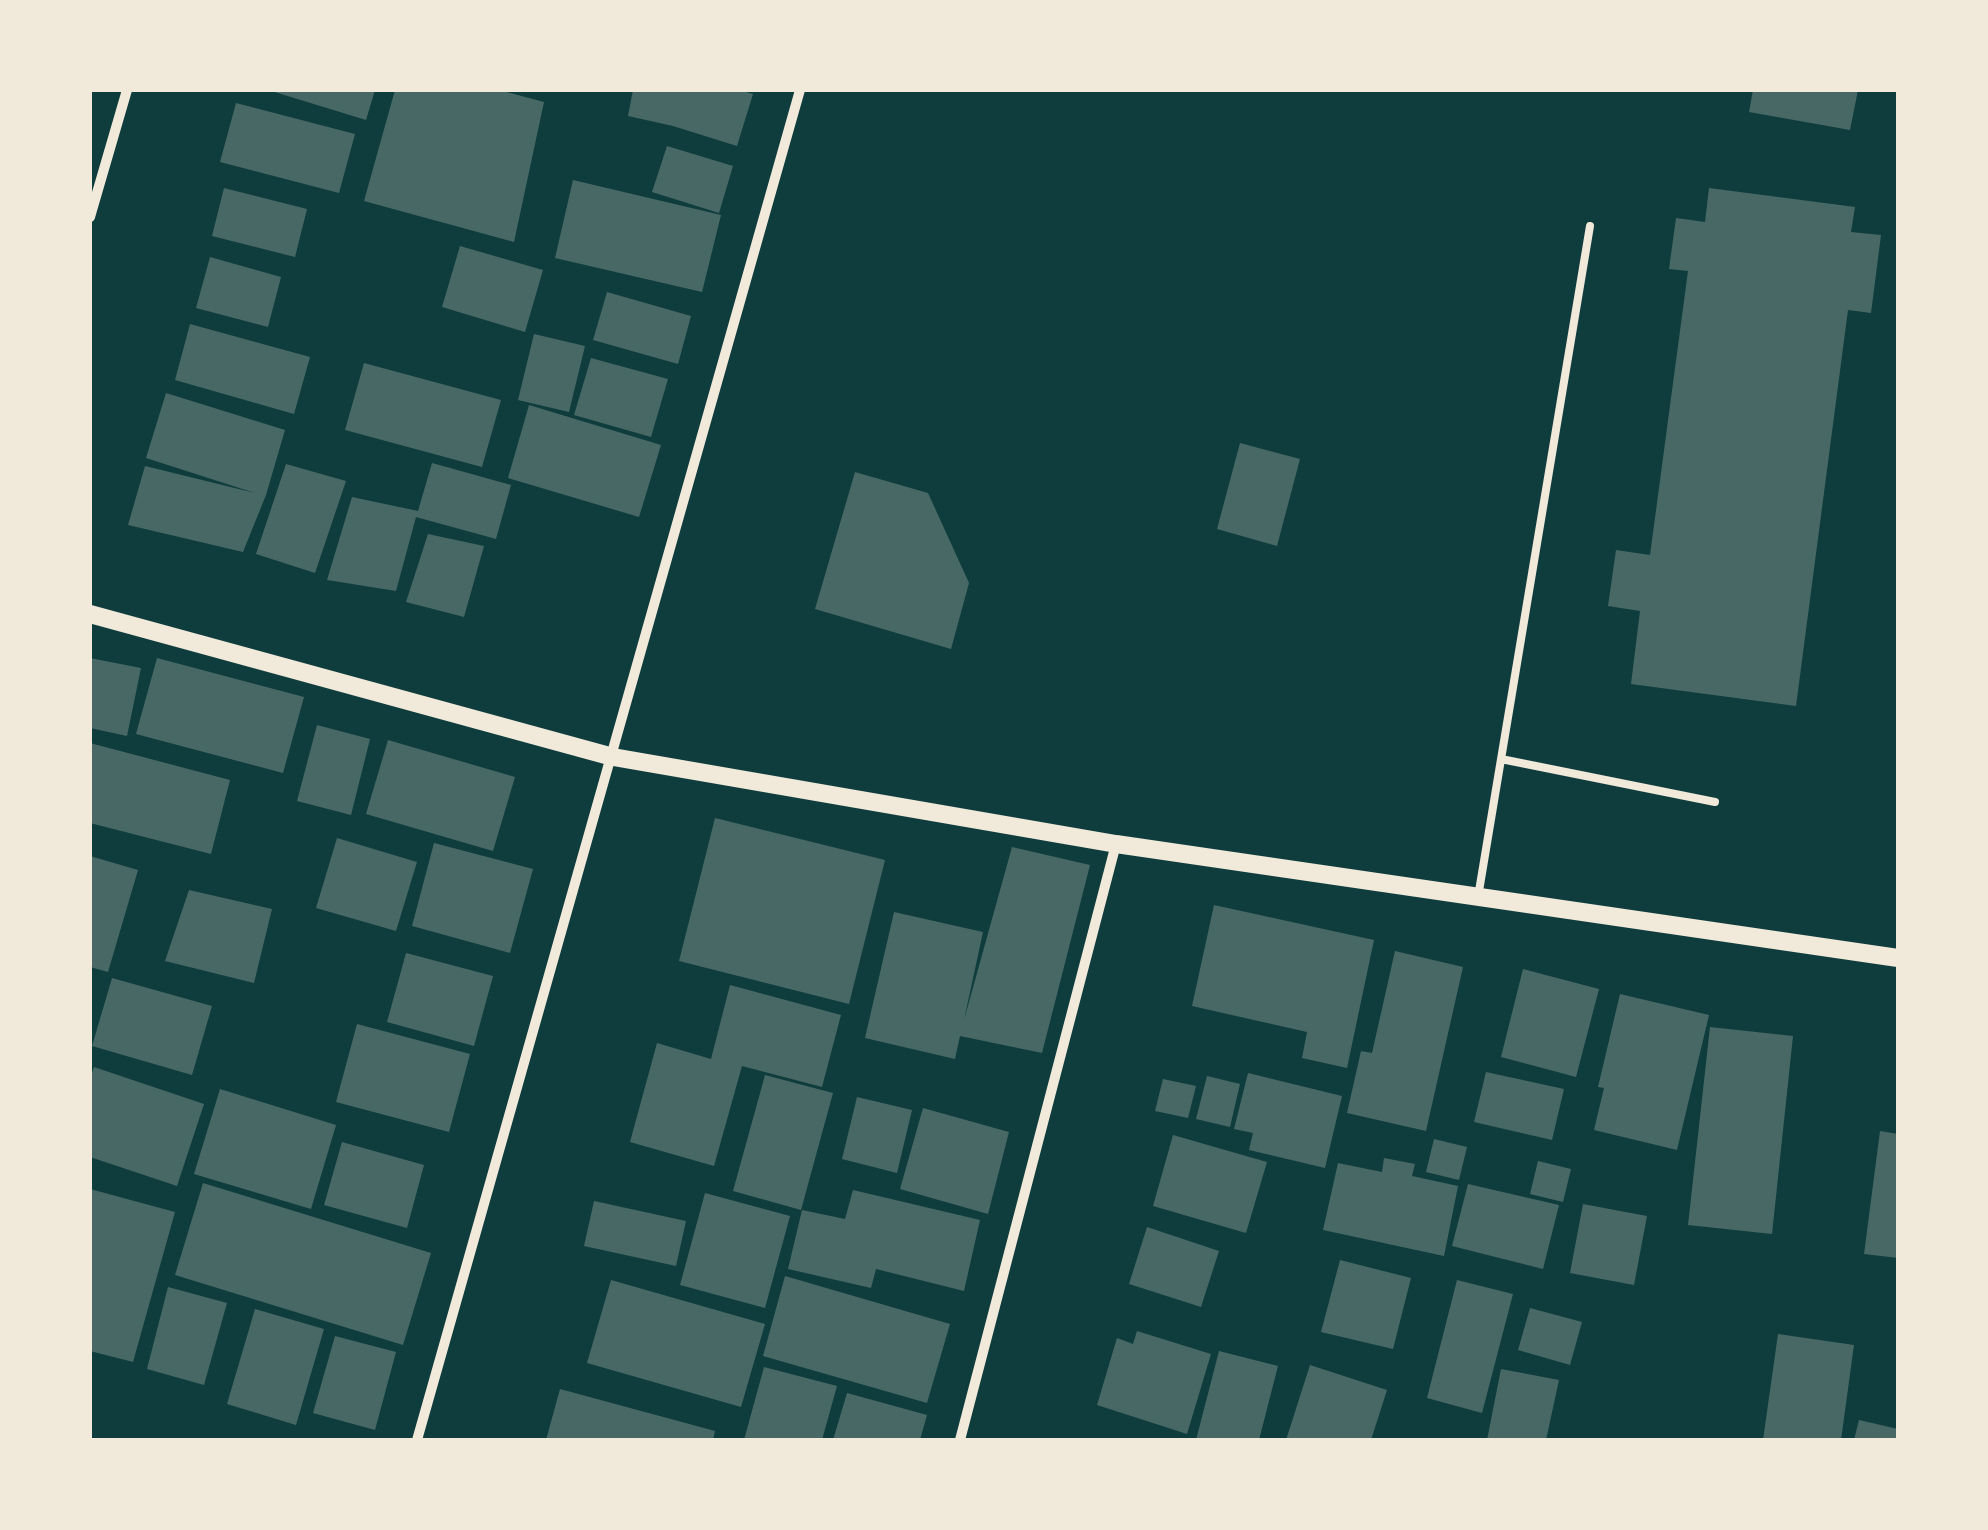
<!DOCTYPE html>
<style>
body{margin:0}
#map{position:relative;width:1988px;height:1530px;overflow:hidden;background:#0f3d3e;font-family:"Nunito Sans",sans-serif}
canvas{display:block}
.frame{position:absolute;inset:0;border:92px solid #f1e9da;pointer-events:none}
</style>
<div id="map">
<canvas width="1988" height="1530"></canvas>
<div class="frame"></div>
</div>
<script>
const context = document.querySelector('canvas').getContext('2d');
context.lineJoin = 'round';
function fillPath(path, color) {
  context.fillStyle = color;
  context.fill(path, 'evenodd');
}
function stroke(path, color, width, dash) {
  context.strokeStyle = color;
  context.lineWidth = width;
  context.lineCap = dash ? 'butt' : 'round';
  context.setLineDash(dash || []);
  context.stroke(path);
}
fillPath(new Path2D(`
 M268,90h107l-9,30z
 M395,90h104l45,12 -30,140 -150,-41z
 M633,90h106l14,4 -16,52 -64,-20 -45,-10z
 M1753,90h105l-8,40 -101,-18z
 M236,103l119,31 -16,59 -119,-31z
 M667,146l66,20 -14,47 -67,-21z
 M573,180l148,35 -19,77 -147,-34z
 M224,188l83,21 -12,48 -83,-21z
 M1709,188l146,19 -4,25 30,3 -10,78 -23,-3 -52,396 -165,-22 9,-73 -32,-5 8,-56 34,5 38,-284 -19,-2 7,-51 29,4z
 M460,246l83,24 -18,62 -83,-25z
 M210,257l71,20 -13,50 -72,-19z
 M607,292l84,24 -13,48 -85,-24z
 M190,324l120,33 -16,57 -119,-34z
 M534,334l51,12 -16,66 -51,-12z
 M591,358l77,21 -17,58 -77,-22z
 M364,363l137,37 -19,67 -137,-37z
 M166,393l119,37 -19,65 -23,57 -115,-27 17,-59 110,27 -109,-35z
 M529,405l132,40 -22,72 -131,-39z
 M1240,443l60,16 -23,87 -60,-17z
 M432,463l79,22 -15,54 -80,-22 -20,74 -69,-11 25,-83 66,14z
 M286,464l60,17 -31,92 -59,-19z
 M855,472l73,21 41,90 -18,66 -136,-40z
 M428,534l56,12 -20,71 -58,-15z
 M90,658l51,10 -14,68 -37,-8z
 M157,658l147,39 -21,76 -147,-39z
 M317,725l53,14 -19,76 -54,-14z
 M388,740l127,37 -22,74 -127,-37z
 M90,743l140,37 -19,74 -121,-31z
 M715,818l170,42 -36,144 -170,-43z
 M337,838l80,24 -21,69 -80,-23z
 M434,843l99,26 -23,84 -98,-27z
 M1012,847l78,18 -48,188 -82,-17 -5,23 -90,-21 29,-126 89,20 -19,88z
 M90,856l48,14 -30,102 -18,-5z
 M189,890l83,19 -18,74 -89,-22z
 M1214,905l160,35 -27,128 -45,-10 5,-26 -115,-26z
 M1395,951l68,16 -37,164 -79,-18 14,-62 11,2z
 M406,953l87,23 -19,70 -87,-24z
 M1523,969l76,20 -23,88 -75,-20z
 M112,978l100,28 -20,69 -100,-29z
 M730,985l111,30 -19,72 -80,-21 -28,100 -84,-24 27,-99 54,16z
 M1620,994l89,21 -32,135 -83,-20 10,-42 -6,-1z
 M357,1024l113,30 -21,78 -113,-30z
 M1710,1027l83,9 -21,198 -84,-9z
 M94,1067l110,37 -27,82 -87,-29v-78z
 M1486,1072l78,17 -12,51 -78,-18z
 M1248,1073l94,23 -17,72 -76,-18 4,-17 -19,-4z
 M765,1075l68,18 -32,117 -68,-19z
 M1207,1076l33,8 -10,43 -34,-8z
 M1163,1079l33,7 -8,32 -33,-7z
 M220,1089l116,36 -25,84 -117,-35z
 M857,1097l55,13 -15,63 -55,-14z
 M923,1108l86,24 -21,82 -88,-25z
 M1880,1131l18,3v124l-34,-4z
 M1173,1135l94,27 -21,71 -93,-27z
 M1434,1139l33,8 -8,33 -33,-8z
 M342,1142l82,23 -17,63 -83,-23z
 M1384,1158l31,6 -3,12 46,10 -14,70 -121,-26 15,-67 44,9z
 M1538,1161l33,8 -8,33 -33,-8z
 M203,1183l228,70 -28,92 -228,-70z
 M1468,1184l91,21 -16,64 -91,-23z
 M90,1189l85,23 -42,150 -43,-11z
 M853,1190l127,30 -16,71 -88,-22 -5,19 -83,-19 14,-59 43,9z
 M705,1193l85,23 -25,92 -85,-23z
 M594,1201l92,20 -10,45 -92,-20z
 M1583,1204l64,12 -13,69 -64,-12z
 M1147,1227l72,24 -18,56 -72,-23z
 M1340,1260l71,18 -18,71 -72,-17z
 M785,1276l165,48 -23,79 -164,-47z
 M611,1280l154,44 -24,83 -154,-44z
 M1457,1280l56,14 -31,119 -55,-15z
 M168,1287l59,16 -23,82 -57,-16z
 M1530,1308l52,14 -12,43 -52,-15z
 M255,1309l69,20 -28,96 -69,-21z
 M1137,1331l74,23 -24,80 -90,-29 20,-67 16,6z
 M1778,1334l76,11 -13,95h-78z
 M335,1336l61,16 -21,78 -62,-17z
 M1219,1351l59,15 -19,74h-63z
 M1310,1365l77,25 -16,50h-85z
 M764,1367l73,19 -15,54h-78z
 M1501,1369l58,11 -13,60h-59z
 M560,1389l155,42 -2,9h-167z
 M847,1393l80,22 -7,25h-87z
 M1859,1420l39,9v11h-44z`), '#486865');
stroke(new Path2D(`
 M1501,759l214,43
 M1478,897l112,-671`), '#f1e9da', 8);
stroke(new Path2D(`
 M90,217l37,-127
 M417,1440l383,-1350
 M960,1440l156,-596`), '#f1e9da', 10);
stroke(new Path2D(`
 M90,614l523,143 503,87 782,114`), '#f1e9da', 18);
</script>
